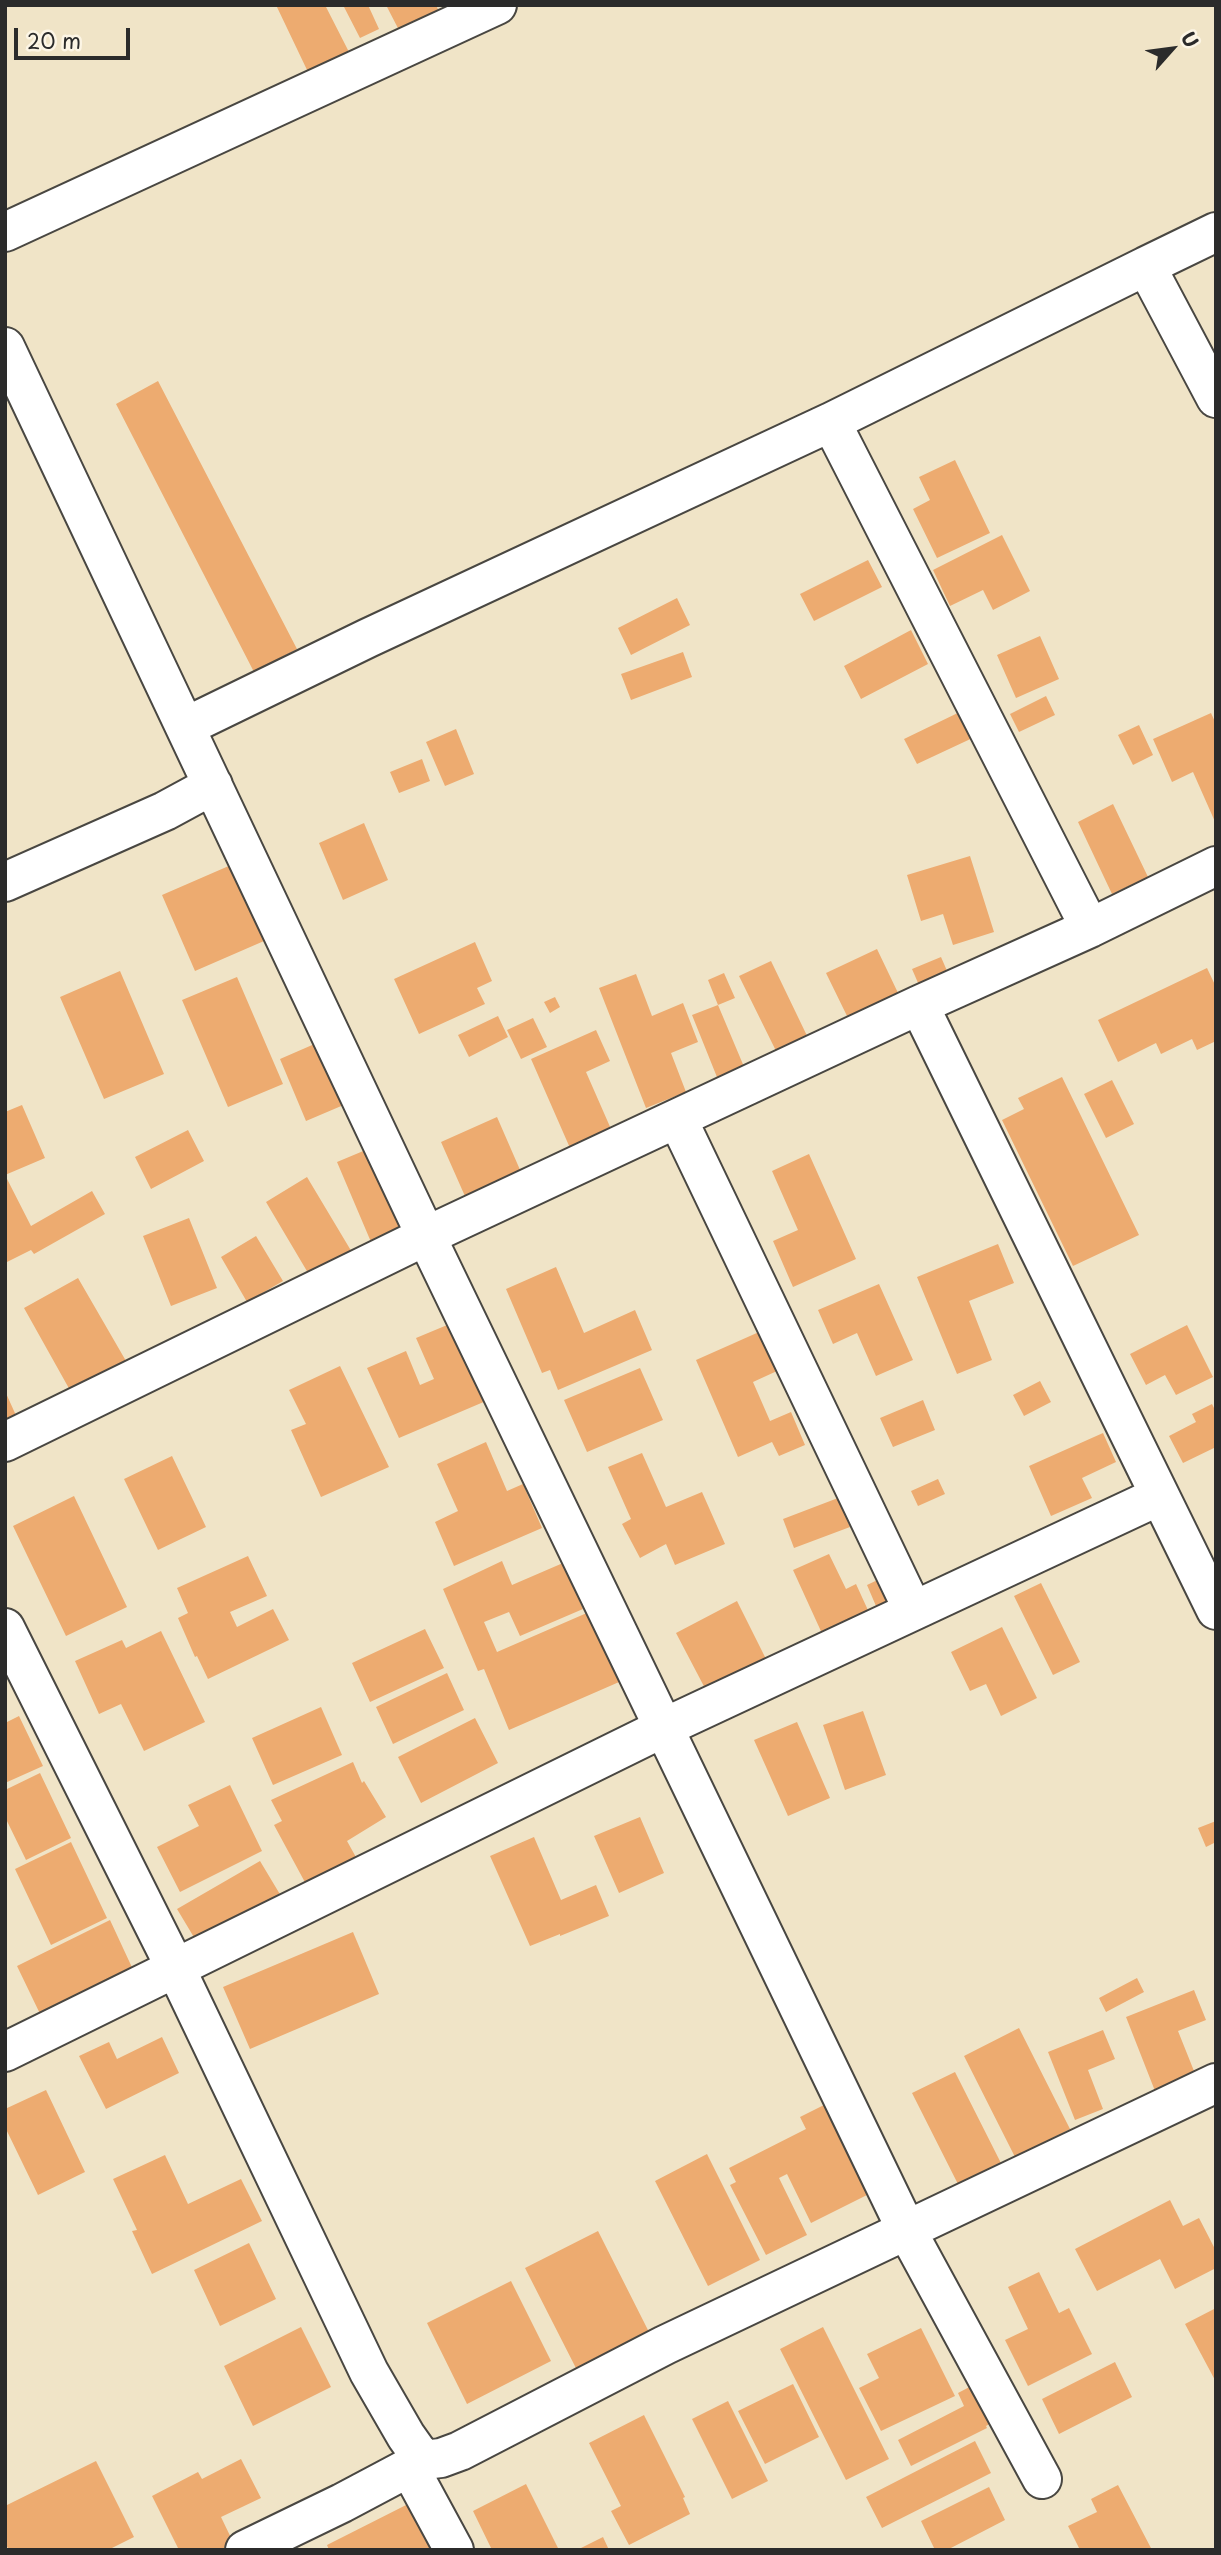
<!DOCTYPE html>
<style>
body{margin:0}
#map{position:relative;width:1221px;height:2555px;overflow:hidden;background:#f0e4c7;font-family:"Playpen Sans",sans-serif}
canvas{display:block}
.frame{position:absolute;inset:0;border:7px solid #2b2b2b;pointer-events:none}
.north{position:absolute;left:1137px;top:14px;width:70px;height:70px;-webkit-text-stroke:5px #fcf5e5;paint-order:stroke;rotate:62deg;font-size:19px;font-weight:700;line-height:28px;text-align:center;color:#2b2b2b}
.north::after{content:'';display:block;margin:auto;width:24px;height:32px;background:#2b2b2b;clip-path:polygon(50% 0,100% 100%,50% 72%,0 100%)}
.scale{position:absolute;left:14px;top:28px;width:116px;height:32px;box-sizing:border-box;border:4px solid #2b2b2b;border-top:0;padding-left:9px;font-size:21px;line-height:24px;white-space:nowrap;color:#2b2b2b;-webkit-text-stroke:5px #fcf5e5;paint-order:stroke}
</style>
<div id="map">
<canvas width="1221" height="2555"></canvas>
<div class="frame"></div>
<div class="north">U</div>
<div class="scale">20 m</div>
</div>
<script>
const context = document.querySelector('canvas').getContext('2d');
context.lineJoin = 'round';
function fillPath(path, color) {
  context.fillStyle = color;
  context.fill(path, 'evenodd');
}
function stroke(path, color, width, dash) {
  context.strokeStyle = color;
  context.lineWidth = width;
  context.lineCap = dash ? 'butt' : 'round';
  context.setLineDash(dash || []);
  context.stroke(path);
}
fillPath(new Path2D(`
 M276,5h49l24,47 -41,20z
 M343,5h25l11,24 -19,9z
 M386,5h50l4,9 -39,20z
 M158,381l139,268 -43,23 -138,-268z
 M955,460l35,73 -53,25 -24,-49 17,-9 -11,-23z
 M1002,535l28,56 -37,19 -10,-20 -33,16 -17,-36z
 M868,560l14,27 -68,34 -14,-27z
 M677,598l13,27 -59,30 -13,-27z
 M911,630l17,34 -67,35 -17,-33z
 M1040,636l19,43 -43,19 -19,-43z
 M683,652l9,25 -61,23 -10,-26z
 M1046,696l9,19 -36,17 -9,-18z
 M966,709l13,26 -62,29 -13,-25z
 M1211,713l5,11v100l-23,-52 -21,10 -19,-43z
 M1139,725l14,30 -20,10 -15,-30z
 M456,729l18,45 -29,12 -19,-44z
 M422,759l8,22 -31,12 -9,-21z
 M1113,804l35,73 -36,17 -34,-72z
 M364,823l24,57 -45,20 -24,-57z
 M970,856l24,76 -41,13 -10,-31 -22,7 -14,-46z
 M231,865l33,76 -69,30 -33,-76z
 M475,942l17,39 -15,7 8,16 -66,30 -25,-55z
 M877,949l22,46 -51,23 -22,-45z
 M941,957l13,30 -29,12 -13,-30z
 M771,961l39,81 -31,15 -40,-81z
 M1207,968l9,19v54l-19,9 -5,-11 -31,15 -5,-11 -38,19 -20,-42z
 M120,971l44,103 -60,25 -44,-102z
 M724,973l11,25 -17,7 -10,-25z
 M636,974l16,42 31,-13 15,39 -27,11 15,39 -40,16 -47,-120z
 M237,977l46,107 -55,23 -46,-107z
 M555,997l5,10 -10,6 -6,-11z
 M718,1005l32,76 -27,11 -31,-77z
 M498,1016l10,21 -39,20 -11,-22z
 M533,1018l14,29 -26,12 -14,-29z
 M596,1030l14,31 -24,11 25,57 -41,19 -39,-89z
 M326,1039l27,62 -47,20 -26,-62z
 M1062,1077l77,158 -66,31 -71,-146 22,-11 -6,-11z
 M1112,1080l22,44 -28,14 -22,-44z
 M22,1105l23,53 -40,17v-63z
 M497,1117l27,62 -56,24 -27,-61z
 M188,1130l16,31 -53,28 -16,-32z
 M380,1144l38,87 -44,18 -37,-87z
 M809,1154l47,105 -63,28 -20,-46 25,-11 -26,-59z
 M5,1175l26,51 61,-35 13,23 -71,40 -3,-4 -26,13z
 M307,1177l49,82 -42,24 -48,-81z
 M189,1218l28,70 -46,18 -28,-70z
 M256,1236l27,45 -36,21 -26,-45z
 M998,1244l16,39 -45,18 23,59 -35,14 -40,-97z
 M556,1267l28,66 51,-23 17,40 -94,40 -8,-20 -8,3 -36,-84z
 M78,1278l48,83 -55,31 -47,-84z
 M879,1284l34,76 -37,16 -19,-43 -24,11 -15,-34z
 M452,1323l41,75 -94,40 -32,-70 39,-17 14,34 14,-6 -18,-41z
 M1187,1325l26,52 -37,18 -11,-20 -19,10 -16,-31z
 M759,1332l18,39 -24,11 17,39 21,-9 14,33 -26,11 -7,-14 -34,15 -42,-97z
 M340,1366l49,101 -68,30 -30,-67 15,-6 -17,-34z
 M640,1368l23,52 -76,32 -23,-52z
 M1040,1381l11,21 -27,14 -11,-21z
 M5,1391l18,40 -18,8z
 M923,1400l12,30 -42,17 -13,-29z
 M1212,1404l4,8v35l-33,16 -14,-27 27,-14 -4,-8z
 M1103,1433l13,29 -34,16 10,20 -41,18 -22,-50z
 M486,1442l21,49 16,-7 19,44 -88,38 -19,-44 23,-11 -21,-47z
 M642,1453l24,54 36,-15 23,52 -50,21 -9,-21 -26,14 -18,-34 9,-5 -23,-52z
 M172,1456l34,71 -48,23 -34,-71z
 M938,1479l7,15 -27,12 -7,-15z
 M74,1496l53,111 -61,29 -53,-110z
 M838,1498l12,29 -56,21 -11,-29z
 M829,1554l17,35 10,-5 16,35 -47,21 -32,-70z
 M248,1556l19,40 -37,16 7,15 36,-18 16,31 -81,39 -11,-23 -2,1 -17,-39 10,-5 -11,-25z
 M502,1561l10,24 51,-22 20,46 -63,27 -11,-24 -25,10 13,30 99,-43 30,70 -117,51 -25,-61 -6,2 -35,-82z
 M886,1576l12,29 -19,8 -12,-28z
 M1041,1583l39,79 -27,13 -39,-79z
 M737,1601l31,62 -60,31 -32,-61z
 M1002,1627l35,71 -36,18 -15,-32 -16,7 -19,-39z
 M425,1629l19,39 -74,34 -18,-39z
 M161,1631l44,91 -61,29 -23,-47 -22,10 -24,-53 47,-21 4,8z
 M447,1673l17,37 -71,34 -17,-37z
 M321,1707l21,48 -69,30 -21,-47z
 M863,1711l23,64 -41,15 -22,-65z
 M19,1716l24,50 -38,17v-60z
 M475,1718l23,45 -77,40 -23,-46z
 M797,1722l33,76 -42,18 -34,-76z
 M353,1762l9,21 2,-2 22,36 -39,24 10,18 -50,27 -33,-61 8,-4 -11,-21z
 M40,1773l31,65 -45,22 -21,-43v-27z
 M230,1785l32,66 -82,41 -23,-45 42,-21 -11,-21z
 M640,1817l24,56 -45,20 -25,-57z
 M1216,1821v21l-10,5 -8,-19z
 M534,1837l27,63 35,-15 13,31 -49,20v-2l-30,12 -40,-90z
 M71,1842l36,76 -56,27 -36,-76z
 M260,1861l21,35 -83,48 -21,-35z
 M110,1920l26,56 -93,44 -26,-54z
 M353,1932l26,62 -129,55 -27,-62z
 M1137,1978l7,14 -38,20 -7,-14z
 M1194,1990l12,30 -28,11 18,45 -41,15 -29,-74z
 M1019,2028l51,101 -55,28 -51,-101z
 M1103,2030l12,29 -27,11 15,39 -28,11 -27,-68z
 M162,2037l17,36 -73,36 -27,-53 30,-14 8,17z
 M955,2072l53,105 -43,21 -53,-105z
 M46,2090l39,82 -47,23 -33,-68v-18z
 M832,2101l47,88 -68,34 -24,-49 -8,4 28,57 -41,20 -36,-70 6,-3 -7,-14 77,-39 -6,-12z
 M707,2154l53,106 -52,26 -53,-105z
 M165,2155l23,49 53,-25 21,42 -110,53 -20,-43 5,-1 -24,-51z
 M1170,2200l13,26 16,-8 17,33v17l-41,21 -15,-30 -63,32 -22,-42z
 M598,2231l56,111 -73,36 -56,-110z
 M249,2243l27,56 -56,27 -26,-56z
 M1039,2272l20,41 10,-5 23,46 -64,32 -23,-46 23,-11 -20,-42z
 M511,2281l40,80 -84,43 -40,-81z
 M1216,2308v74l-31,-58z
 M301,2327l30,60 -78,39 -29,-60z
 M823,2327l66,132 -43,21 -66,-131z
 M921,2328l34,68 -74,35 -22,-43 20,-10 -12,-24z
 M1115,2362l17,35 -73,37 -17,-35z
 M979,2382l19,37 -12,7 1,2 -76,38 -13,-26 66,-34 -6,-13z
 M793,2384l26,53 -54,27 -27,-53z
 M728,2401l40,80 -36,18 -40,-80z
 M644,2415l41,82 -2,1 7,16 -61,31 -18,-34 10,-5 -32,-63z
 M975,2441l16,32 -109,55 -16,-31z
 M241,2459l20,39 -40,19 13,27 -12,6h-43l-27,-54 46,-24 4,7z
 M96,2461l38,76 -26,13h-99l-4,-7v-37z
 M526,2484l33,66h-67l-19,-39z
 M1118,2485l34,65h-72l-12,-24 29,-14 -6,-13z
 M989,2487l16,33 -58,30h-12l-14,-29z
 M416,2500l25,50h-112l-2,-5z
 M603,2537l6,13h-32z`), '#edab70');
const minor = new Path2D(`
 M5,232l492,-227
 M1146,266l70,-34
 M5,347l421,889 481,995 135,248
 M831,422l315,-156 70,132
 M185,727l183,-89 463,-216 259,506
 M5,882l160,-71 48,-26
 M919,1005l297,605
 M678,1120l235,490
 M5,1442l421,-206 493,-231 171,-77 126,-62
 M5,1628l171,341 193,403 37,64 17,24 18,-2 19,-7 205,-106 551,-262
 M5,2052l658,-324 496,-232
 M409,2467l45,83
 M245,2550l97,-47 81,-43`);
stroke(minor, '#494742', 42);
stroke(minor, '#fff', 38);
</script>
